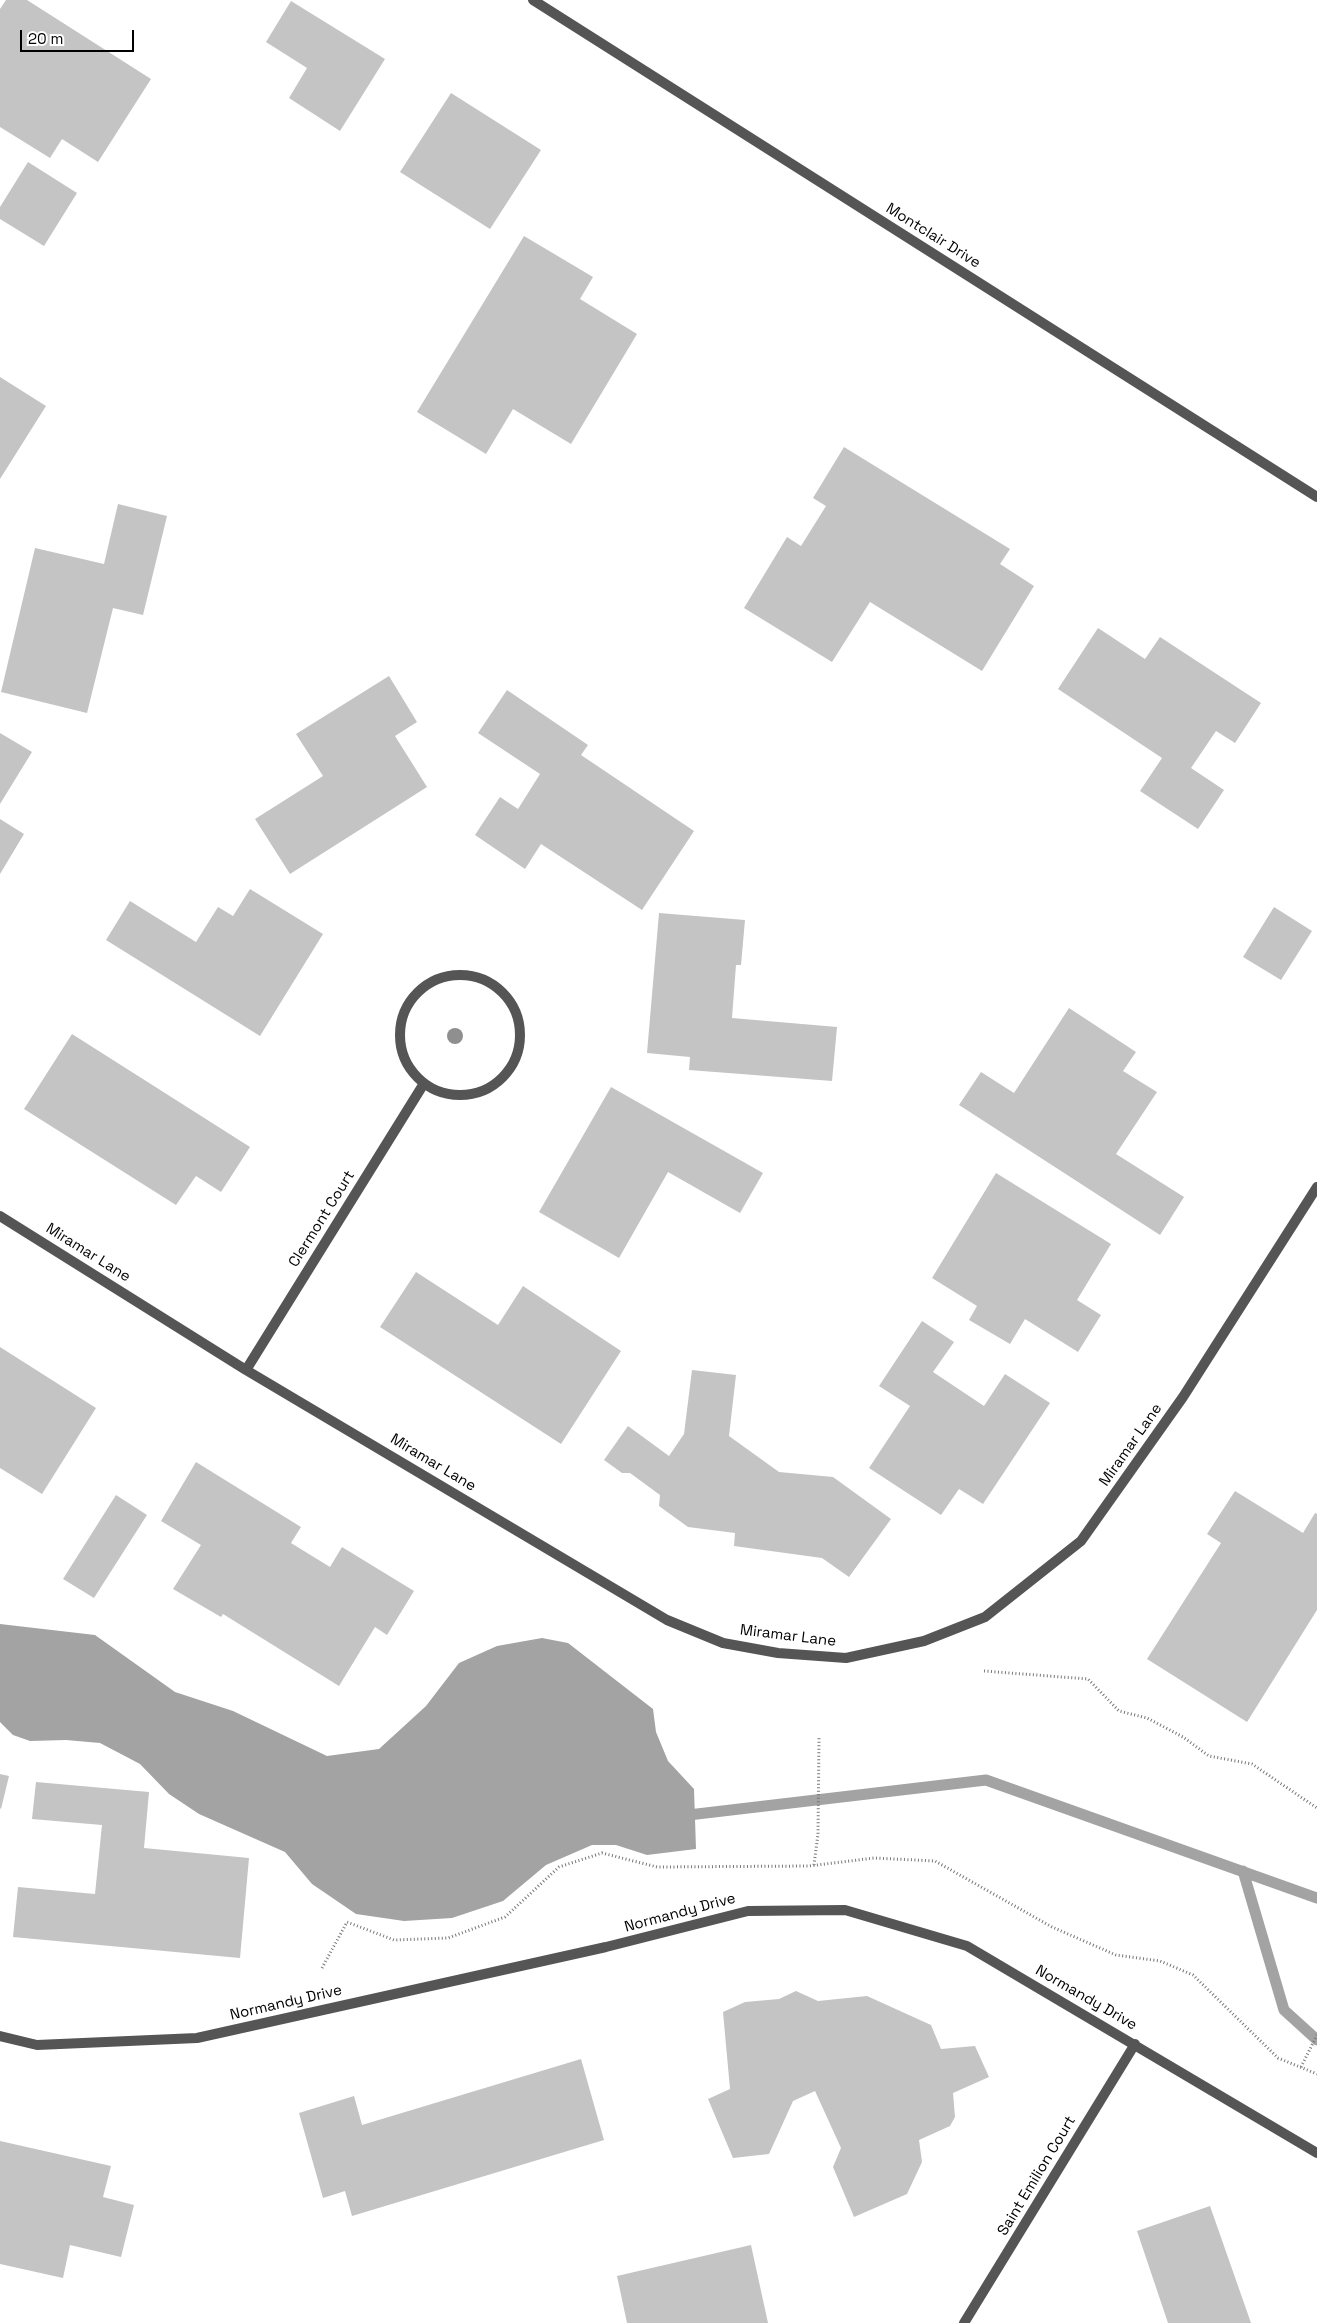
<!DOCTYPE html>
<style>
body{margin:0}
#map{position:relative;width:1317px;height:2323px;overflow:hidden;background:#fff;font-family:"Space Grotesk",sans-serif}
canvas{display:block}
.scale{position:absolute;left:20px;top:30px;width:114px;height:22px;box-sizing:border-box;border:2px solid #000;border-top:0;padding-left:6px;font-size:15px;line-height:18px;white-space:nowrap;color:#000;-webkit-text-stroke:4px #fff;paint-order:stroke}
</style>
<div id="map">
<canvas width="1317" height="2323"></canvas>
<div class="scale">20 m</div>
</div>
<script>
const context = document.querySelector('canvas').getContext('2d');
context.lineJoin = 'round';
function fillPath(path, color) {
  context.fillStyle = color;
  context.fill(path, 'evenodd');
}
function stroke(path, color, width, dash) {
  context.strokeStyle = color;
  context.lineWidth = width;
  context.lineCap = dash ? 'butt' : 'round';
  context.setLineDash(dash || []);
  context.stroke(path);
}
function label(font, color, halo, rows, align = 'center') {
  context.font = font + ' "Space Grotesk",sans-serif';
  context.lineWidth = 4;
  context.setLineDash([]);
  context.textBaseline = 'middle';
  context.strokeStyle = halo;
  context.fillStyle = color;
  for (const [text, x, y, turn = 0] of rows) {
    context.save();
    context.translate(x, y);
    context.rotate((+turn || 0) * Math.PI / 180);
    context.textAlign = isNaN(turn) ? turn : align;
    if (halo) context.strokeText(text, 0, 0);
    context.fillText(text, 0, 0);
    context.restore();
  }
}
fillPath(new Path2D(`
 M0,1624l95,11 80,57 58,19 94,45 52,-7 47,-43 33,-43 38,-17 45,-8 26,5 85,66 3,23 12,29 26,28 2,60 -49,6 -31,-10h-24l-46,20 -43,36 -51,17 -48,3 -48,-7 -44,-30 -27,-32 -86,-38 -30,-20 -29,-30 -40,-21 -34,-3 -36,1 -17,-6 -13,-13z`), '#a3a3a3');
stroke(new Path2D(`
 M680,1816l306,-36 331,118
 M1243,1871l41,139 33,30`), '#a3a3a3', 11);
fillPath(new Path2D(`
 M6,0h21l124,79 -53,83 -36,-23 -12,19 -50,-31v-118z
 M291,1l94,58 -45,72 -51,-33 18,-30 -41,-26z
 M451,93l90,57 -51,79 -90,-57z
 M28,162l49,31 -33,53 -44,-27v-12z
 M524,236l69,41 -13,22 57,35 -66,110 -58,-35 -27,45 -69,-42z
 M0,377l46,29 -46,73z
 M844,447l166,102 -10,15 34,22 -52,85 -112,-69 -38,60 -88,-54 43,-71 14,9 25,-40 -13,-8z
 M118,504l49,12 -24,99 -30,-7 -26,105 -86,-21 34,-144 69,16z
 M1098,628l47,31 15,-22 101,66 -26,40 -19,-12 -25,37 33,22 -26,39 -58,-38 22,-33 -104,-69z
 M389,676l28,46 -22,14 32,51 -137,87 -35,-55 68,-43 -27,-42z
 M507,690l81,55 -7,10 113,76 -52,79 -101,-66 -16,25 -50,-34 25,-38 18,12 22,-35 -62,-41z
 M0,733l32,19 -32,52z
 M0,819l24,15 -24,40z
 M250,889l73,45 -63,102 -154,-96 24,-39 66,41 22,-35 15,9z
 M1274,907l38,24 -31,49 -38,-23z
 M659,913l86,7 -4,45h-5l-4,53 105,9 -5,54 -143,-11 1,-13 -43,-4z
 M1069,1008l67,44 -13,19 34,21 -41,62 68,43 -24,38 -201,-130 22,-33 33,21z
 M72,1034l178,113 -29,45 -25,-16 -20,29 -152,-96z
 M611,1087l152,86 -23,40 -72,-41 -49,86 -80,-46z
 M996,1173l115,71 -34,56 24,15 -23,37 -53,-33 -15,25 -41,-24 8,-14 -45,-28z
 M416,1272l82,53 25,-39 98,65 -60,93 -181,-117z
 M922,1321l32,21 -21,30 51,34 21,-32 45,29 -67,101 -24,-15 -18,26 -72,-47 41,-62 -31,-20z
 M0,1347l96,61 -54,86 -42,-26z
 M692,1370l44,5 -7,61 50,36 54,5 58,42 -42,58 -27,-19 -88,-12 1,-13 -47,-6 -29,-21 1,-11 -30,-22h-8l-18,-13 24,-34 41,30 15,-22z
 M196,1462l105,65 -10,16 39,24 12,-20 72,44 -27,44 -12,-8 -36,59 -116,-72 -2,3 -48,-28 28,-44 -40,-24z
 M1235,1491l68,42 12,-20 2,1v96l-70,112 -100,-63 74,-116 -14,-9z
 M116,1495l31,20 -53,83 -31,-19z
 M0,1774l9,2 -8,33 -1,-1z
 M36,1782l113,10 -5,56 105,10 -9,100 -227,-21 5,-50 77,7 7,-69 -70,-6z
 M796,1991l22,10 49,-5 64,29 10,24 34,-3 14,31 -36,16 2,24 -5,9 -31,14 3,22 -15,32 -53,23 -21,-50 8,-19 -26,-57 -22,10 -24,53 -36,4 -25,-59 22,-10 -7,-77 22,-10 34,-3z
 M581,2059l23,81 -252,76 -7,-25 -22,7 -24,-85 55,-17 8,29z
 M0,2141l111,25 -8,31 31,8 -13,52 -51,-12 -7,33 -63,-14z
 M1210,2206l41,117h-83l-31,-92z
 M751,2245l17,78h-141l-10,-47z`), '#c4c4c4');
stroke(new Path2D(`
 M984,1671l104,8 31,32 28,7 36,19 26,19 43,8 65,44
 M814,1865l4,-31 1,-97
 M322,1968l25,-46 47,18 54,-2 57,-21 54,-50 43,-14 55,14 152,-1 65,-8 61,3 117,66 64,28 44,6 33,14 85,83 39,16
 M1301,2067l16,-32`), '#777', 3, [1, 2.5]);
stroke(new Path2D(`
 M400 1035a60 60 0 1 1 120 0a60 60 0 1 1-120 0Z
 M0,1216l246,154 421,250 56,23 55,10 68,5 78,-17 61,-24 96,-76 102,-144 134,-210
 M246,1370l177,-285
 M0,2036l37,9 160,-7 409,-91 142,-36 97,-1 122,36 350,207
 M964,2323l171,-279`), '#555', 10);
stroke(new Path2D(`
 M533,0l784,497`), '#555', 10);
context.fillStyle = '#8f8f8f';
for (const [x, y] of [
 [455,1036]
]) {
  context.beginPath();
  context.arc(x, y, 8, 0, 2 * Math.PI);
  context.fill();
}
label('15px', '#000', '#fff', [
 ["Montclair Drive",933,236,32],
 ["Clermont Court",322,1219,-58],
 ["Miramar Lane",88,1253,32],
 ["Miramar Lane",1131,1445,-55],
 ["Miramar Lane",433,1463,31],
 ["Miramar Lane",788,1636,7],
 ["Normandy Drive",680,1913,-15],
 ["Normandy Drive",1086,1998,30],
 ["Normandy Drive",286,2003,-13],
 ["Saint Emilion Court",1037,2176,-59]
]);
</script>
